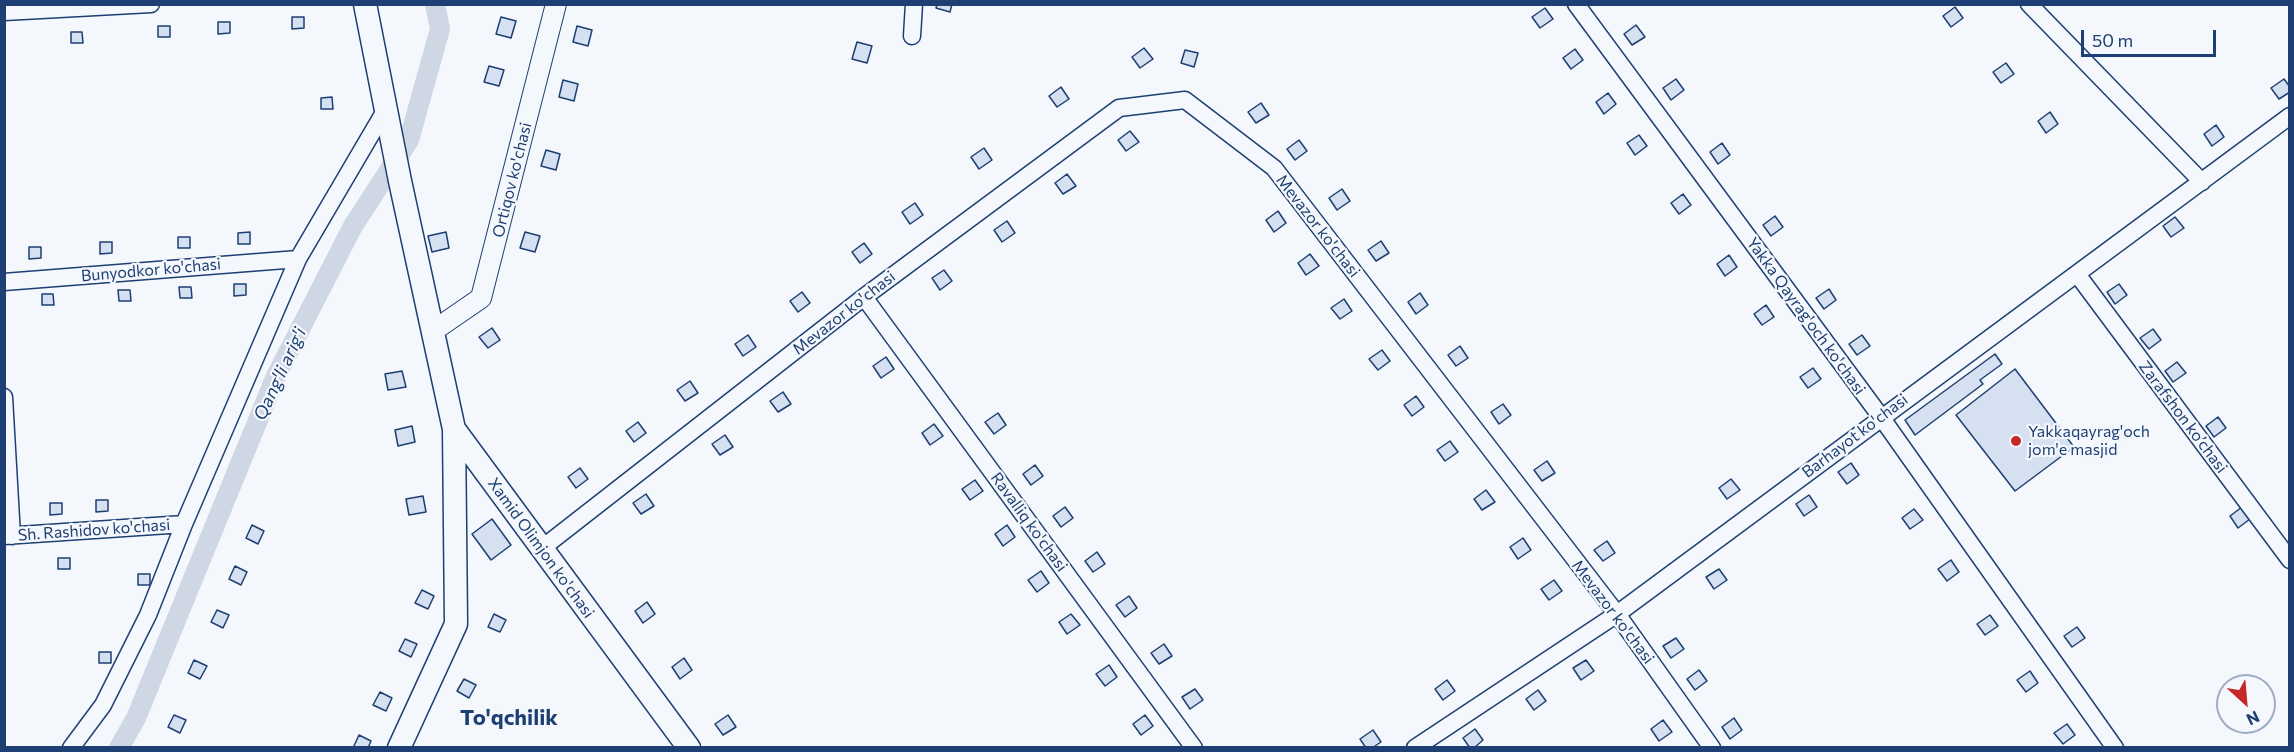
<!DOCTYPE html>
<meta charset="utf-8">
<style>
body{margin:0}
#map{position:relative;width:2294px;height:752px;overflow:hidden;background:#f4f7fb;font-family:Commissioner,sans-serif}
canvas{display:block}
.frame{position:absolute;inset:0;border:6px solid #1d3f73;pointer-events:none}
.north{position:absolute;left:2216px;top:674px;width:60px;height:60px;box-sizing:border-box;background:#f4f7fb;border:2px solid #9eadc5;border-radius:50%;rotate:154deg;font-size:16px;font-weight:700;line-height:24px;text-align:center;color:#1d3f73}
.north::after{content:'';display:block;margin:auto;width:21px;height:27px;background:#c62828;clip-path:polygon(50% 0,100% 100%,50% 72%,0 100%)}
.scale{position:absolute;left:2081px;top:30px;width:135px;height:27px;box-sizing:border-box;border:3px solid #1d3f73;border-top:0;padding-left:8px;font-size:18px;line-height:21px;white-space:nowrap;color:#1d3f73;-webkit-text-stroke:4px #f4f7fb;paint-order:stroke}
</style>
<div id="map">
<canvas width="2294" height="752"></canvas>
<div class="frame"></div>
<div class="north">N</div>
<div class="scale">50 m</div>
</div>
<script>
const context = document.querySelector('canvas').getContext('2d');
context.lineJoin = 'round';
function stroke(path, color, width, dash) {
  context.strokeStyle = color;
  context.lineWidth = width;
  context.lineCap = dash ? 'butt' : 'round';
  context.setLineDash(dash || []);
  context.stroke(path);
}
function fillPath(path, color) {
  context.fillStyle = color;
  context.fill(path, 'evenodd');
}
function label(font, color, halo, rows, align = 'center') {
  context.font = font + ' Commissioner,sans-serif';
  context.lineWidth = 4.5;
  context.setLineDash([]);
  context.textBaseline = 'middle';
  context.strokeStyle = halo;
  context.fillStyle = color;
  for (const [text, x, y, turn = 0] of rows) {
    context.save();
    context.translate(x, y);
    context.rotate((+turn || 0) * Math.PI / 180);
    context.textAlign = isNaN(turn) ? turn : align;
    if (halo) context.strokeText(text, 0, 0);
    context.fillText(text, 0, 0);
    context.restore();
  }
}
stroke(new Path2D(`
 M119,748l17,-30 140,-342 77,-150 56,-86 31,-111 -5,-25`), '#cfd7e4', 20);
const building = new Path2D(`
 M937,4h15l-2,8 -14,-4z
 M1955,7l8,11 -12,9 -8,-11z
 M1545,8l8,11 -13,9 -8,-11z
 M292,17h12v11l-12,1z
 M501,17l15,4 -5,17 -15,-4z
 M218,22h12v11l-12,1z
 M1636,25l9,12 -13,8 -8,-11z
 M158,26h12v11h-12z
 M577,26l15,4 -4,16 -15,-4z
 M71,32h11l1,11h-12z
 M857,42l15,4 -5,17 -15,-4z
 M1144,48l9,11 -13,9 -8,-11z
 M1575,49l8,11 -12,9 -8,-11z
 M1185,50l13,3 -4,14 -13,-4z
 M2006,63l8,11 -13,9 -8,-11z
 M489,66l15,4 -5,16 -15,-4z
 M1676,79l8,11 -13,10 -8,-12z
 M2284,79l6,8v5l-11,7 -8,-11z
 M563,80l15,4 -4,17 -15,-4z
 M1061,87l8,12 -12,8 -8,-11z
 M1608,93l8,11 -12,10 -8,-12z
 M332,97l1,12h-12v-11z
 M1261,103l8,12 -13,8 -8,-11z
 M2050,112l8,12 -12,9 -8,-12z
 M2216,125l8,12 -12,9 -8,-12z
 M1130,131l9,11 -13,9 -8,-11z
 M1639,135l8,11 -12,9 -8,-12z
 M1299,140l8,11 -12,9 -8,-11z
 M1722,143l8,12 -12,9 -8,-12z
 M984,148l8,12 -13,9 -8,-12z
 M546,150l14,4 -4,16 -15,-4z
 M1067,174l9,12 -13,8 -8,-11z
 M1342,189l8,12 -13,9 -8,-12z
 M1683,194l8,11 -12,9 -8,-11z
 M915,203l8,12 -13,9 -8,-12z
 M1278,211l8,12 -12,9 -8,-12z
 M1775,216l8,11 -12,9 -8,-11z
 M2175,217l9,11 -13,9 -8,-11z
 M1007,221l8,12 -13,9 -8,-12z
 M250,232v12h-12v-11z
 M446,232l3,16 -17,4 -4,-16z
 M525,232l15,4 -5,16 -15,-4z
 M178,237h12v11h-12z
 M1381,241l8,12 -13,8 -8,-11z
 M100,242h12v11l-12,1z
 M864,243l8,11 -12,9 -8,-11z
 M29,247h12v11l-12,1z
 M1310,254l9,12 -13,9 -8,-12z
 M1729,255l8,12 -12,9 -8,-12z
 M944,270l8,11 -12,9 -8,-12z
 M234,284h12v11l-12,1z
 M2119,284l8,11 -12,9 -8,-12z
 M179,287h12l1,11h-12z
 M1829,289l7,11 -12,9 -8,-11z
 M118,290h12l1,11h-12z
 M802,292l8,11 -12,9 -8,-11z
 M1420,293l8,12 -12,9 -8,-12z
 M42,294h11l1,11h-12z
 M1344,299l8,12 -12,8 -9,-11z
 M1766,305l8,12 -12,8 -8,-11z
 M492,328l8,12 -12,8 -9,-11z
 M2153,329l8,11 -12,9 -9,-11z
 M748,335l8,12 -13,9 -8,-12z
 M1862,335l8,11 -13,9 -8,-11z
 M1460,346l8,12 -12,8 -8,-11z
 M1382,350l8,11 -12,9 -9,-11z
 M1995,354l7,10 -22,16 3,4 -68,51 -10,-15z
 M886,357l8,12 -13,9 -8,-12z
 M2177,362l9,11 -13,9 -8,-11z
 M1813,368l8,11 -13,9 -8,-11z
 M2015,369l59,78 -59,44 -59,-76z
 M402,371l4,16 -18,3 -3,-16z
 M690,381l8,12 -13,8 -8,-11z
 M783,392l8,12 -13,8 -8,-11z
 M1416,396l8,11 -12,9 -8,-11z
 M1503,404l8,11 -12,9 -8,-12z
 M998,413l8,12 -12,9 -9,-12z
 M2218,417l8,11 -12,9 -8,-11z
 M638,422l8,11 -12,9 -8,-11z
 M934,424l9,12 -13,9 -8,-12z
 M412,426l3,16 -17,4 -3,-16z
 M725,435l8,12 -13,8 -8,-11z
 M1450,441l8,11 -13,9 -8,-11z
 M1547,461l8,12 -13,8 -8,-11z
 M1851,463l8,12 -12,9 -9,-12z
 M1035,465l8,11 -12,9 -8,-11z
 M580,468l8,11 -12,9 -8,-11z
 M1731,479l9,11 -13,9 -8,-11z
 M975,480l8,11 -13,9 -8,-11z
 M1486,490l9,12 -13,8 -8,-11z
 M646,494l8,12 -13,8 -8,-11z
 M1809,495l8,12 -13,9 -8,-12z
 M423,496l3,16 -17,3 -3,-16z
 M96,500h12v11l-12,1z
 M50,503h12v11l-12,1z
 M1065,507l8,11 -12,9 -8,-11z
 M2242,507l8,12 -12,9 -8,-12z
 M1914,509l9,11 -13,9 -8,-11z
 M492,519l19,26 -20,15 -19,-26z
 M252,525l12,6 -6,13 -12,-6z
 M1007,525l8,12 -12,9 -8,-12z
 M1523,538l8,12 -13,9 -8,-12z
 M1607,541l8,12 -12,8 -9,-11z
 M1097,552l8,12 -12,8 -8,-11z
 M58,558h12v11h-12z
 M1951,560l8,12 -12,9 -9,-12z
 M235,566l12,6 -6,13 -12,-6z
 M1719,569l8,11 -13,9 -8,-12z
 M1041,571l8,12 -12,9 -9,-12z
 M138,574h12v11h-12z
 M1554,580l8,11 -13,9 -8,-11z
 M422,590l12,6 -6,13 -13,-6z
 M1129,596l8,12 -12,9 -9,-12z
 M647,602l8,12 -12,9 -8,-12z
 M217,610l12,5 -6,13 -12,-6z
 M494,614l12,6 -6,12 -12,-5z
 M1071,614l9,11 -13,9 -8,-12z
 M1990,615l8,11 -13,9 -8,-11z
 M2077,627l8,11 -13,9 -8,-11z
 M1676,638l8,11 -13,9 -8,-12z
 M405,639l12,5 -6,13 -12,-6z
 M1164,644l8,12 -13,8 -8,-11z
 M99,652h12v11h-12z
 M684,658l8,12 -12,9 -8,-12z
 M194,660l13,6 -7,13 -12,-6z
 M1586,660l8,11 -13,9 -8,-12z
 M1109,665l8,12 -12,9 -9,-12z
 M1699,670l8,11 -12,9 -8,-11z
 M2030,671l8,12 -12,9 -9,-12z
 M464,679l12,6 -7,13 -12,-7z
 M1447,680l8,11 -12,9 -8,-11z
 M1195,689l8,11 -13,9 -8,-12z
 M1538,690l8,11 -12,9 -8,-11z
 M380,692l12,6 -6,13 -13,-6z
 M174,715l12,5 -6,13 -12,-6z
 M728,715l8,12 -13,8 -8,-11z
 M1145,715l8,11 -12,9 -8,-11z
 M1734,718l8,12 -12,9 -8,-12z
 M1663,720l9,12 -13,9 -8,-12z
 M2067,724l8,11 -12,9 -9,-11z
 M1475,729l8,11 -9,8h-4l-7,-10z
 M1373,730l8,12 -9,6h-6l-6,-9z
 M359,735l12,6 -3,7h-15z`);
fillPath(building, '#d5e0f0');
stroke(building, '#1d3f73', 1.5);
const minor = new Path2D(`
 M1576,4l305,413 234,331
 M2029,4l173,178
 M4,12l147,-8
 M912,36l2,-32
 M2077,274l213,286
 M4,282l294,-23
 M864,297l330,451
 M4,397l8,139
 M4,536l180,-12
 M541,549l323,-252 255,-189 66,-8 89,68 343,446 95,134
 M71,748l32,-43 45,-90 36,-91 114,-265 88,-150
 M1415,748l202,-134 673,-498`);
const tertiary = new Path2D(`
 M433,331l48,-33 75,-294`);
const secondary = new Path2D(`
 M365,4l35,177 54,248 235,319
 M399,748l57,-124 -2,-195`);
stroke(minor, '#1d3f73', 19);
stroke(tertiary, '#1d3f73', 22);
stroke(secondary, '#1d3f73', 25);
stroke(minor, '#f4f7fb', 16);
stroke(tertiary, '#f4f7fb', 20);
stroke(secondary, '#f4f7fb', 22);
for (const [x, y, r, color] of [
 [2016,441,6,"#c62828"]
]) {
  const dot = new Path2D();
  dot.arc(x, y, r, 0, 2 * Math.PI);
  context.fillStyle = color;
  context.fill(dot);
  stroke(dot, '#f4f7fb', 2);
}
label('16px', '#1d3f73', '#f4f7fb', [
 ["Ortiqov ko'chasi",512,180,-76],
 ["Mevazor ko'chasi",1318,226,52],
 ["Bunyodkor ko'chasi",151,270,-5],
 ["Mevazor ko'chasi",844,313,-38],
 ["Yakka Qayrag'och ko'chasi",1806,316,54],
 ["Zarafshon ko’chasi",2183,417,53],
 ["Barhayot ko'chasi",1855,436,-37],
 ["Ravalliq ko'chasi",1029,522,54],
 ["Sh. Rashidov ko'chasi",94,530,-4],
 ["Xamid Olimjon ko'chasi",541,548,54],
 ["Mevazor ko'chasi",1613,612,53]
]);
label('16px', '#1d3f73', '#f4f7fb', [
 ["Yakkaqayrag'och",2028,432],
 ["jom'e masjid",2028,450]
], 'left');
label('italic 18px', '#1d3f73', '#f4f7fb', [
 ["Qang'li arig'i",280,374,-65]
]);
label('bold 22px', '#1d3f73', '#f4f7fb', [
 ["To'qchilik",509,718]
]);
</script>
